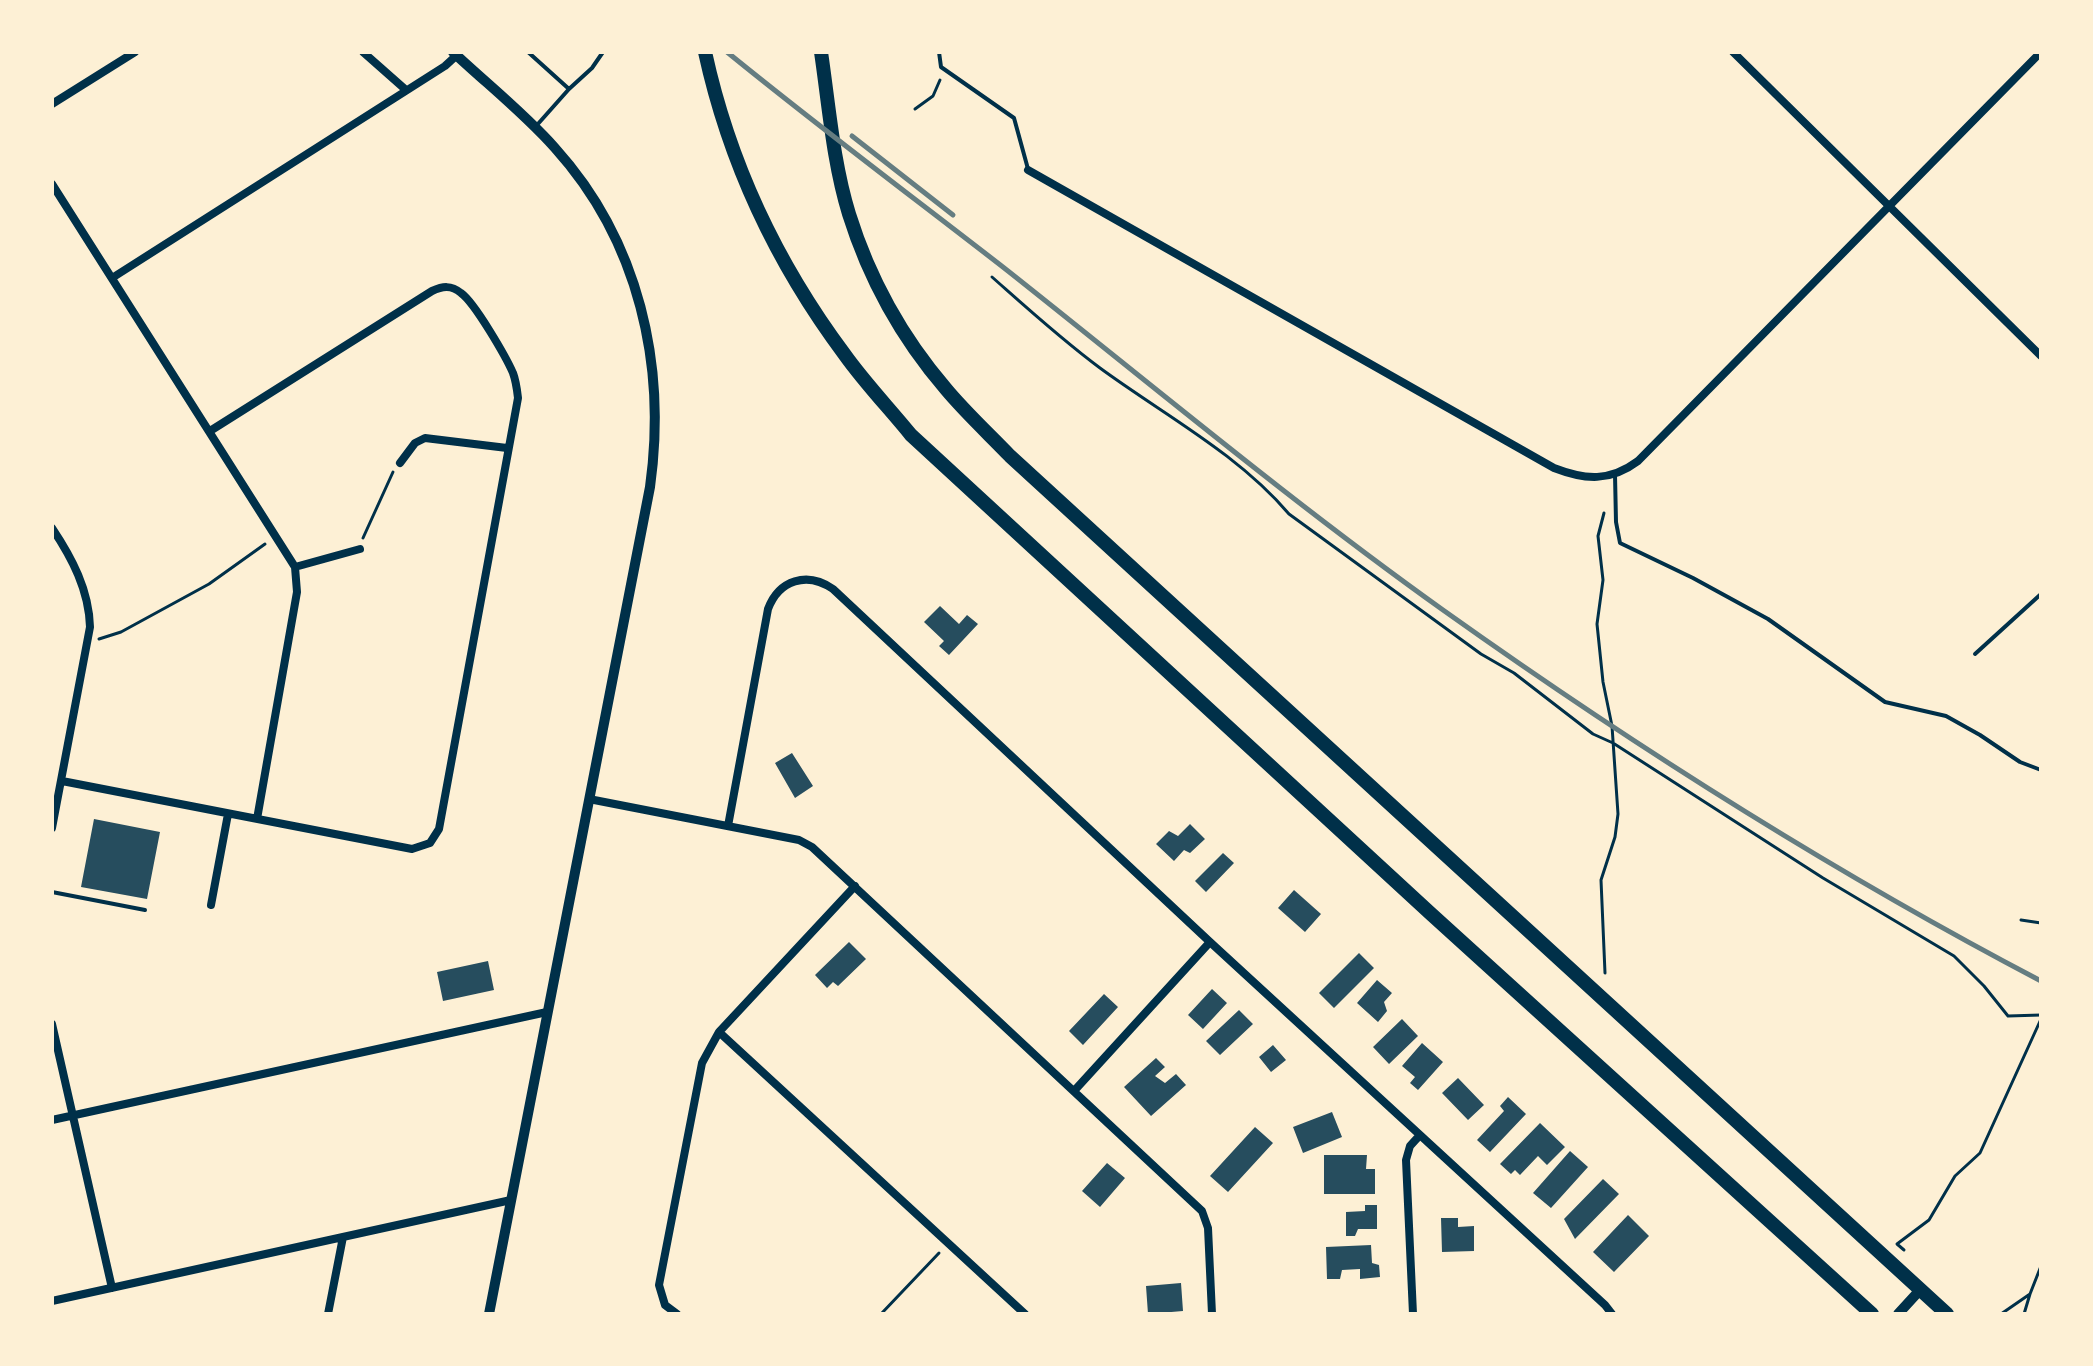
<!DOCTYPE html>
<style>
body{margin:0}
#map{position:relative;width:2093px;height:1366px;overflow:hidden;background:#fdf0d5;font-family:"Sofia Sans Condensed",sans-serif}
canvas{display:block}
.frame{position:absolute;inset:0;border:54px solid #fdf0d5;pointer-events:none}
</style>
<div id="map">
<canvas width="2093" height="1366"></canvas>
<div class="frame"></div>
</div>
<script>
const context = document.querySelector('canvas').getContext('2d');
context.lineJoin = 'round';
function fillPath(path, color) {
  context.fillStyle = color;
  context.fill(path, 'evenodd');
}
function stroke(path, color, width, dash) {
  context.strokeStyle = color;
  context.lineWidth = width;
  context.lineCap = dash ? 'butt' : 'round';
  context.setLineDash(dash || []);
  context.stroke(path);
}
fillPath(new Path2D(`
 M940,606l19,18 8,-9 11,9 -29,31 -10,-9 5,-5 -20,-19z
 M792,753l21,33 -18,12 -20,-35z
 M94,819l66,13 -13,67 -66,-12z
 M1190,824l15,15 -15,14 -6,-3 -10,11 -18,-17 13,-13 9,5z
 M1223,853l11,10 -28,29 -11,-11z
 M1294,890l27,24 -16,18 -27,-24z
 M849,942l17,17 -28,27 -5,-4 -6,6 -12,-13z
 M1359,953l15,15 -40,40 -15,-15z
 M488,961l6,29 -51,11 -6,-29z
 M1377,980l15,13 -8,9 3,9 -9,11 -21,-19z
 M1212,989l15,14 -24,26 -15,-14z
 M1104,994l14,13 -35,38 -14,-14z
 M1239,1010l14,14 -33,31 -14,-14z
 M1402,1019l16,17 -29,28 -16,-17z
 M1422,1043l21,19 -25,28 -8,-7 5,-6 -13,-11z
 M1273,1045l13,15 -15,12 -12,-15z
 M1156,1058l9,9 -10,9 10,7 11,-9 10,11 -35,31 -27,-29z
 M1458,1078l26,27 -16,15 -26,-27z
 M1508,1097l18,17 -36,38 -13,-12 27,-29 -4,-5z
 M1332,1112l10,25 -39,16 -10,-26z
 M1540,1123l25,24 -18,18 -9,-9 -18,19 -5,-5 -4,4 -11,-10z
 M1255,1127l18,16 -45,49 -18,-16z
 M1570,1151l18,16 -37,41 -18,-15z
 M1324,1155h43l-1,14h9v25h-51z
 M1107,1163l18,15 -25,29 -18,-16z
 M1603,1179l16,15 -44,45 -11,-20z
 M1365,1205h12v24h-19l-3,7h-9v-24l19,-1z
 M1628,1215l21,21 -35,36 -21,-20z
 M1441,1218h17v9l16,-1v25l-32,1z
 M1371,1245l1,18 7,2 1,12 -20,2v-10l-18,1 -2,9h-13l-1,-32z
 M1181,1283l2,28 -35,3 -2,-28z`), '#264d5e');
stroke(new Path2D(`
 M915,109l18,-13 7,-16
 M992,277c35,31 70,63 108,91 64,47 137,85 189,146l192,140 33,19 79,61 20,9 210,135 131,78 30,30 24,30 33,-1
 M1604,513l-6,23 5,44 -6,44 6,58 9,44 6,88 -3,23 -14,43 4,93
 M363,538l30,-66
 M99,639l22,-7 88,-48 56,-40
 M2021,920l20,3
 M1904,1250l-7,-6 32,-24 26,-44 25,-23 61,-134
 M881,1314l58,-61
 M2001,1314l29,-20 11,-28
 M2024,1314l6,-20`), '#003049', 3);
stroke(new Path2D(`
 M528,52l41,37 -32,36
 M939,52l2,15 73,51 14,51
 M569,89l23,-21 11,-16
 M1615,475l1,47 4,21 73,35 75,41 117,83 61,14 34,19 40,27 21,8
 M1975,654l66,-60
 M52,892l93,18`), '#003049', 4);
stroke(new Path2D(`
 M363,52l43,38
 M1733,52l308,304
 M52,104l83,-52
 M1028,170l526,298c31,12 56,14 84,-7l403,-409
 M52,184l243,383 2,25 -40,227
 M112,278l333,-212 12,-11
 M400,463l15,-20 10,-5 82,10
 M52,528c20,30 37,62 38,99l-38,201
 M295,567l65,-18
 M62,781l350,68 18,-6 9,-14 79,-431c-1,-9 -2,-17 -5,-25 -7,-16 -38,-70 -52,-80 -10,-8 -18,-7 -29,-2l-222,140
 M589,799l210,41 13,7 390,364 6,17 4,86
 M728,826l40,-217c11,-29 39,-38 65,-20l377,353 395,363 7,9
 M211,905l17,-91
 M52,1024l60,264
 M719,1032l306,282
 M1074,1091l136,-149
 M52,1120l495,-108
 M52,1301l459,-101
 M328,1314l15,-77
 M677,1314l-12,-9 -6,-20 43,-222 17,-31 136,-146
 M1413,1314l-7,-154 4,-14 10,-11`), '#003049', 8);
stroke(new Path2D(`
 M453,52c34,32 71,61 102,96 84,93 112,217 95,339l-161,827
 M1898,1314l22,-24`), '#003049', 10);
stroke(new Path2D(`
 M705,52c24,110 72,212 140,303 20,28 44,53 66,80l519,478 442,401
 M821,52c8,54 12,110 28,162 20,64 54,125 97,175 20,24 43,45 64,67l937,858`), '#003049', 14);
stroke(new Path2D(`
 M727,52c92,75 187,146 281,219 144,114 285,232 435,339 191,136 390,262 598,371
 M852,136l101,79`), '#657d81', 5);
</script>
